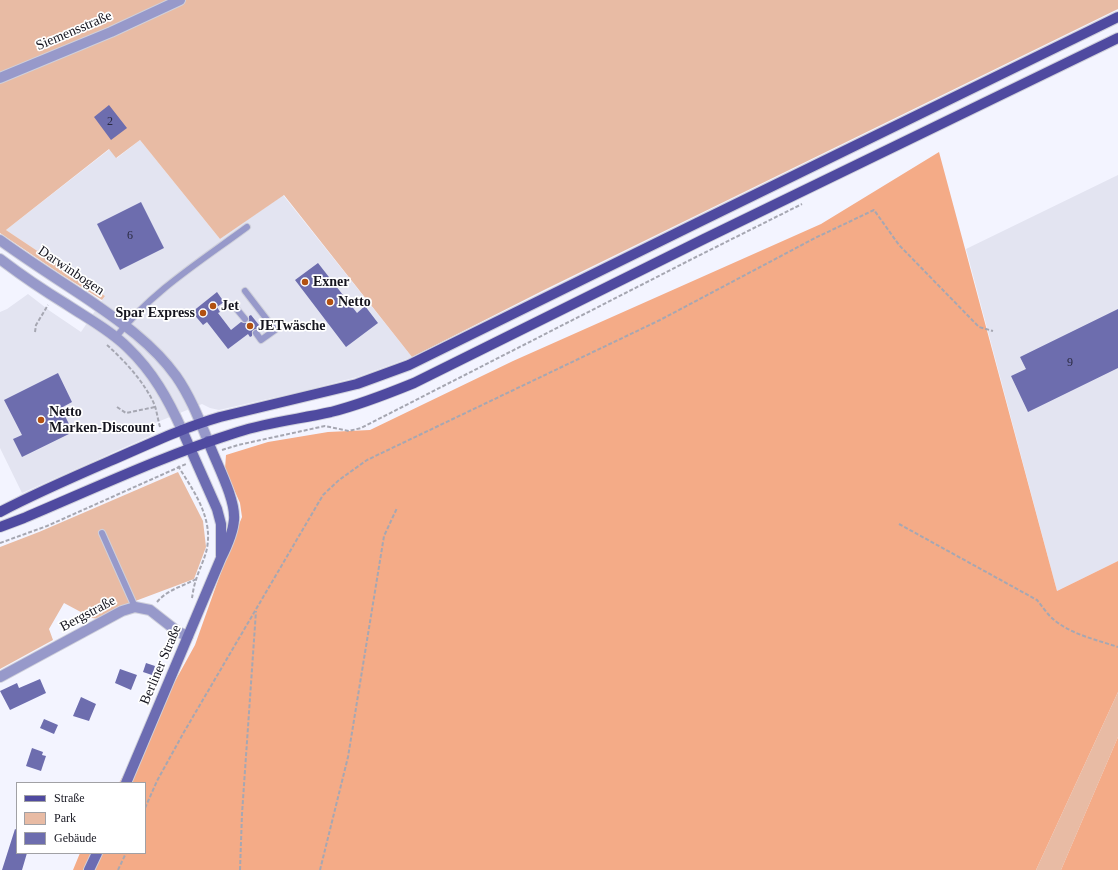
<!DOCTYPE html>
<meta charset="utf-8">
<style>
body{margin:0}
#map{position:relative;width:1118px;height:870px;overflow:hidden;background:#f3f4ff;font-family:Georgia,serif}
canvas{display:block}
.legend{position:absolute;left:16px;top:782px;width:130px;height:72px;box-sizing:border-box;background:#fff;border:1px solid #a1a1a5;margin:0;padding:5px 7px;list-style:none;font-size:12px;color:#15151f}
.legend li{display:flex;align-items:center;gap:8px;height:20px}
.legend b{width:20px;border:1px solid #a1a1a5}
</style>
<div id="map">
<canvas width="1118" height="870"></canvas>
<ul class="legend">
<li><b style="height:5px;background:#4f4aa0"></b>Straße</li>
<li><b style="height:11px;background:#e8bba4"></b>Park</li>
<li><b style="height:11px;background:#6d6dae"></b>Gebäude</li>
</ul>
</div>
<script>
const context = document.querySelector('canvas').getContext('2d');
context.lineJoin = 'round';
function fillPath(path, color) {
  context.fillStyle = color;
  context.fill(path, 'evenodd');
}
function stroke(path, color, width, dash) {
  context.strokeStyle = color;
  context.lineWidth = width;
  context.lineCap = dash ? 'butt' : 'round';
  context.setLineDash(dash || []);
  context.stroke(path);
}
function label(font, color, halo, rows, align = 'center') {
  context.font = font + ' Georgia,serif';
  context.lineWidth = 3.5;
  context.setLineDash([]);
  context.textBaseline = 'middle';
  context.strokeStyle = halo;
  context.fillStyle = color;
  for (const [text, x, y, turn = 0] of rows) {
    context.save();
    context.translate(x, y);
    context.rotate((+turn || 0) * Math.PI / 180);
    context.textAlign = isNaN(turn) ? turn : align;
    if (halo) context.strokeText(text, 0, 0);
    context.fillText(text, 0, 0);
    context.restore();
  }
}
fillPath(new Path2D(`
 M140,140l80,99 63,-44 129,162 -55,20 -54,14 -84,19 -9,-2 -8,-4 -47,19 -5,13 -128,57 -22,-45v-136l7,-3 21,-15 22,17 31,21 24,-36 -99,-66 104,-81 7,9z
 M1118,175v386l-61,30 -91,-342z`), '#e3e4f1');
fillPath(new Path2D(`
 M0,0h1118v9l-574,281 -132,67 -128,-162 -64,44 -80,-99 -24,18 -7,-9 -103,81 99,66 -3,4 -43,-27 -59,-40z
 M178,472l25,49 3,26 -12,32 -72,27 -23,13 -7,-1 -28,-15 -15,26 4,11 -53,29v-122l39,-15z
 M1118,692v45l-57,133h-25z`), '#e8bba4');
fillPath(new Path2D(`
 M939,152l118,439 61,-30v131l-82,178h-963l7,-17h65v-70h-26l76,-138 36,-101 11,-27 -2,-14 -15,-34 1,-14 42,-13 60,-10 42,-2 143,-69 308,-137z
 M1118,737v133h-57z`), '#f4ab87');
fillPath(new Path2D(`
 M109,105l18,23 -16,12 -17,-23z
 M141,202l23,46 -44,22 -23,-46z
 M318,263l39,50 8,-7 13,17 -32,24 -51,-67z
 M217,292l7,10 -7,5 3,5 -2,1 13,17 10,-8 3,1h4l1,-3v-4l2,-1 8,10 -3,3 1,1 -5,2v5l-2,1 -2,-3 -20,15 -21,-27 -4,3 -11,-13z
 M1118,309v59l-90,44 -17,-36 15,-7 -6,-12z
 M58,373l14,29 -11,6 12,24 -51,25 -9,-18 9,-4 -18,-35z
 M146,663l9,3 -3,9 -9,-3z
 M120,669l17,6 -6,15 -16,-7z
 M40,679l6,14 -36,17 -10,-19 17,-8 2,5z
 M81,697l15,7 -7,17 -16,-5z
 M44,719l14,6 -4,9 -14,-6z
 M32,748l11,4 -1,3 4,1 -5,15 -15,-5z
 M15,829l2,1v23h10l-5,17h-20z`), '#6d6dae');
const lane = new Path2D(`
 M245,291l30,39 -14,10 -5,-7
 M235,307l10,12
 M116,337c35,-45 85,-76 131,-110
 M102,533l33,74`);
const street = new Path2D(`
 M0,78l111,-46 69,-32
 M0,240c29,21 59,40 89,60 32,22 64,44 87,76 14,20 23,43 32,65
 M0,259c21,16 43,31 66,45 21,14 44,26 62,44 25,24 40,51 54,82
 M0,677l122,-66 13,-4 15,3 28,22 10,4`);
const secondary = new Path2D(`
 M182,430l35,79 4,15v32
 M126,783l95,-225c6,-12 12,-25 13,-38 2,-21 -18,-57 -26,-79
 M89,870l8,-17`);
const primary = new Path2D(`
 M0,512c36,-19 73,-35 110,-51 37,-16 72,-33 110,-44l137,-33 52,-19 288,-142 421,-206
 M0,527l24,-9c71,-30 141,-63 214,-86 30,-10 62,-13 93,-20 28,-7 56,-18 83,-29l290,-144 414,-201`);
stroke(lane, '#cfd0db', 8);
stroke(street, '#cfd0db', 12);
stroke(secondary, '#cfd0db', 12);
stroke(primary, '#cfd0db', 12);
stroke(new Path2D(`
 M35,332l1,-7 12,-20
 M107,345c18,16 39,39 48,61 2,7 3,14 5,21
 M117,407l9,6 29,-6
 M222,450l16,-5 87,-19 24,5 12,-3 335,-171 106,-53
 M178,466c15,24 35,51 29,82 -2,11 -8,21 -11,32 -2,5 -3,12 -4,18
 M899,524l138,76c5,6 10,14 16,19 17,15 44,21 65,28
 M0,543l47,-17 139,-62
 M157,602c11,-13 25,-15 39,-23
 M145,808l12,-27 27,-49 139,-237 16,-15 28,-20 293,-140 155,-82 59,-28 25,35 80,82 14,4
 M118,870l8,-17
 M240,870l2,-56 14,-203
 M320,870l28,-113 36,-221 13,-28`), '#a6a7b2', 2, [4, 2]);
stroke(lane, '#9799ca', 6);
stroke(street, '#9799ca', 10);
stroke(secondary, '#6c6cb2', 10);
stroke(primary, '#4f4aa0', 10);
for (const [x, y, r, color] of [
 [305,282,4,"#b25111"],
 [330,302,4,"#b25111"],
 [213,306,4,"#b25111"],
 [203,313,4,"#b25111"],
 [250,326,4,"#b25111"],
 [41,420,4,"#b25111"]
]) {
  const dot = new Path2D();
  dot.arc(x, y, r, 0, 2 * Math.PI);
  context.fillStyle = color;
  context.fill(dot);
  stroke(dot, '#fff', 1.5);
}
label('12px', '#2b2b43', null, [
 ["2",110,122],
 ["6",130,236],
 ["9",1070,363]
]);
label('14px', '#15151f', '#fff', [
 ["Siemensstraße",74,31,-23],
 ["Darwinbogen",71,271,34],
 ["Bergstraße",88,614,-28],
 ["Berliner Straße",161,665,-67]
]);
label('bold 14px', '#15151f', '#fff', [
 ["Exner",313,282],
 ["Netto",338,302],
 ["Jet",221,306],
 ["Spar Express",195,313,"right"],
 ["JETwäsche",258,326],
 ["Netto",49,412],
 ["Marken-Discount",49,428]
], 'left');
</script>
